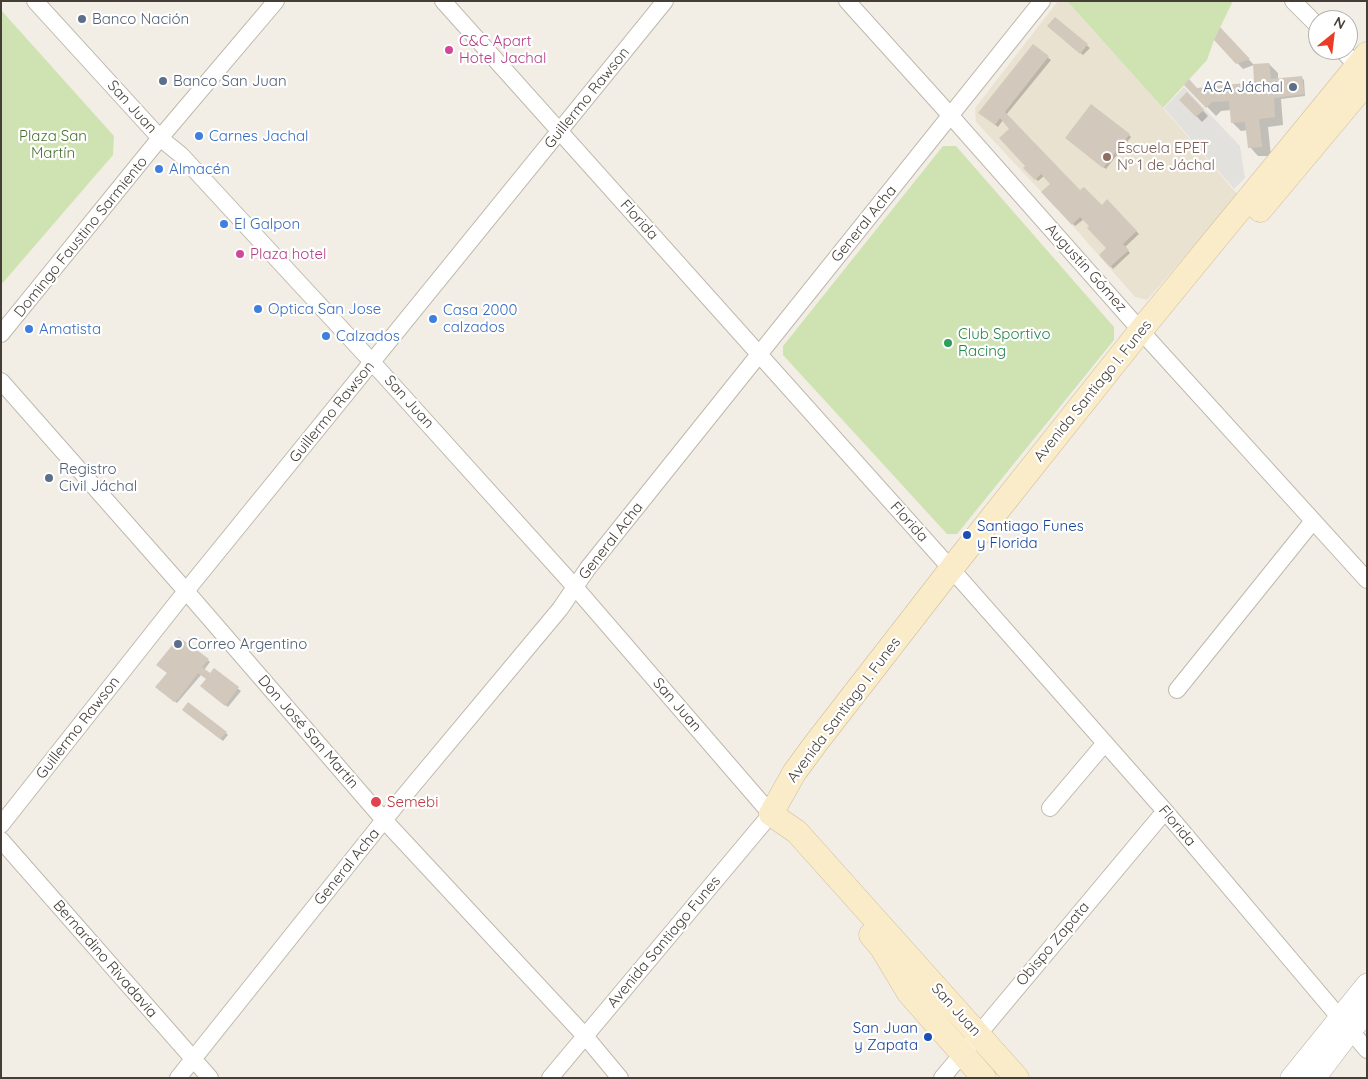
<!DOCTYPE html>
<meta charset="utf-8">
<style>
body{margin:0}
#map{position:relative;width:1368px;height:1079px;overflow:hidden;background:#f2eee6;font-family:Quicksand,sans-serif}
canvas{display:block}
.frame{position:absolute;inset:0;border:2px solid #443e36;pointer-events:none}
.north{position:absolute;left:1308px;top:10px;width:50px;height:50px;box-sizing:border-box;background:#fff;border:1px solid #b4b2af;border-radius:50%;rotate:29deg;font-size:14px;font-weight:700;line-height:20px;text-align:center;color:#443e36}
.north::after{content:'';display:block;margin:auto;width:18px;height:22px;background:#e93b26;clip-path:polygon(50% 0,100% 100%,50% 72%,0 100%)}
</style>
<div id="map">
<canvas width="1368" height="1079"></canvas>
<div class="frame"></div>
<div class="north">N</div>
</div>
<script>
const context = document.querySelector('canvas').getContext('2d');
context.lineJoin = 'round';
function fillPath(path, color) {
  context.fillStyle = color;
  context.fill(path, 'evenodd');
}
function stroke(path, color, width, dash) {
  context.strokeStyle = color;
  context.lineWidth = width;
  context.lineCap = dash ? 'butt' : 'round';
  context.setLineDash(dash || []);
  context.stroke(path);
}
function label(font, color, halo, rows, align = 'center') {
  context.font = font + ' Quicksand,sans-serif';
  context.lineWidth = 4.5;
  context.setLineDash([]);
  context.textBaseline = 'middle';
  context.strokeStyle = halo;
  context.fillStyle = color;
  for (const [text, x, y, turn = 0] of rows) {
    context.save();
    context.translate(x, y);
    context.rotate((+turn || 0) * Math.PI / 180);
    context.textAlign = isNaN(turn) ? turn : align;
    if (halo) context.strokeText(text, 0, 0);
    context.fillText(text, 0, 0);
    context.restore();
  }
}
fillPath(new Path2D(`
 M1058,1h9l96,107 75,87 -91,105 -12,-3 -63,-72 -96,-103 -1,-14z`), '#eae2d1');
fillPath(new Path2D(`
 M1067,1h166l-19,39 -7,20 -44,48z
 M1,10l113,126 -1,19 -112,130z
 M943,146h13l158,181v13l-157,194h-10l-164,-179v-9z`), '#cfe3b2');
fillPath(new Path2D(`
 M1184,87l56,59 5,32 -11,11 -70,-81z`), '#e3e1de');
fillPath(new Path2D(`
 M1055,18l35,30 -7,7 -32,-27z
 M1220,29l34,36 -11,4 -27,-29z
 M1033,45l18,15 -45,55 74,77 22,14 5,-5 32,33 -14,13 5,6 -17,16 -12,-14 7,-7 -17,-22 -7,-7 -9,7 -32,-34 9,-8 -8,-8 -6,5 -13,-13 2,-2 -16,-37 -8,-9 -5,7 -15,-12z
 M1269,64l9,9v7l23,-3 3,3 1,16 -24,3 2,26 -15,2 3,29h-13l-8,-9 -2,-17 -7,1 -9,-9 -1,-12 -10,1 -5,5 -30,-31 11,4 59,-6z
 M1187,94l21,22 -6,6 -21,-22z
 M1129,135l2,2 -25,32 -37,-29z
 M208,660l2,2 -6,8 6,5 4,-5 27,21 -13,16 -24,-18 3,-10 -6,-4 -24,28 -18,-13z
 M186,712l40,21 2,2 -5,6z`), '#0003');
fillPath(new Path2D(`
 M1055,17l33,27 -8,10 -33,-28z
 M1220,27l30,32 -14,5 -22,-24z
 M1033,44l16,12 -44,56 75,78 4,-3 18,18 5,-6 30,32 -14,13 6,6 -19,17 -11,-12 7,-7 -19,-20 2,-2 -9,-9 -8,8 -31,-33 9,-8 -9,-10 -6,6 -12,-12 2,-2 -26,-28 10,-9 -9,-11 -5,7 -17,-12z
 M1269,63l2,16 31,-3 2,18 -30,4 1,19 -16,2 3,28 -14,1 -3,-26 -14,1 -2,-22 -17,1 -6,6 -22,-23 5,-6 8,9 57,-6 -1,-18z
 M1187,92l17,18 -8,7 -17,-17z
 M1091,104l39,30 -27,34 -38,-30z
 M179,637l30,22 -7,8 8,6 4,-5 25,19 -14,19 -25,-20 6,-7 -8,-6 -19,25 -5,4 -19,-15 12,-14 -11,-8z
 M188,702l39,30 -7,7 -38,-29z`), '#d2c9bc');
const minor = new Path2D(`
 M35,1l125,137 21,17 191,207 203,225 196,227 -221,264
 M443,1l519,580 203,230 202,239
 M847,1l103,114 200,226 217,239
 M1293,1l25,25
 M1342,50l21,22
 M1,334l159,-196 116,-137
 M1,381l185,210 198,229 201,216 35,42
 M1177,690l136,-169
 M1050,808l55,-65
 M1,825l185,-234 479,-590
 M1,840l209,238
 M178,1078l206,-258 176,-211 28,-41 454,-567
 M942,1078l223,-267`);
const tertiary = new Path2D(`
 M1291,1078l76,-94
 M1315,1078l35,-46 17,-20`);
const secondary = new Path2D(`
 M1260,210l107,-128
 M771,814l23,-41 22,-30 135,-174 190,-239 226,-276
 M771,814l26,18 220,246
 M871,935l11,13 27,45 75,85`);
stroke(minor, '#bfb8ac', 18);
stroke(tertiary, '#bfb8ac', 22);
stroke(secondary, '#cebe99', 25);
stroke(minor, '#fff', 16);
stroke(tertiary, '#fff', 21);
stroke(secondary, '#faecc8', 24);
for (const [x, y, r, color] of [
 [82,19,5,"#5c6f8a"],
 [449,50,5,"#d1479c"],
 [163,81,5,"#5c6f8a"],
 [1293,87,5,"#5c6f8a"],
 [199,136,5,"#3f7fe0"],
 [1107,157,5,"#8d6e63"],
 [159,169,5,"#3f7fe0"],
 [224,224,5,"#3f7fe0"],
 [240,254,5,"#d1479c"],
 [258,309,5,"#3f7fe0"],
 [433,319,5,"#3f7fe0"],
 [29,329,5,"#3f7fe0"],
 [326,336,5,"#3f7fe0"],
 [948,343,5,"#2e9e5b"],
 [49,478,5,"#5c6f8a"],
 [967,535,5,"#1a4fb4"],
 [178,644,5,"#5c6f8a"],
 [376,802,6,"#e0444e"],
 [928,1037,5,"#1a4fb4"]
]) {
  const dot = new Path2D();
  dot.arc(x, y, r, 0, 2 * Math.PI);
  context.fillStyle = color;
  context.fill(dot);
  stroke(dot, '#fff', 2);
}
label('15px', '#4e5e75', '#fff', [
 ["Banco Nación",92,19],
 ["Banco San Juan",173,81],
 ["ACA Jáchal",1283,87,"right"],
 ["Registro",59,469],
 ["Civil Jáchal",59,486],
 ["Correo Argentino",188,644]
], 'left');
label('15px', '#b23c85', '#fff', [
 ["C&C Apart",459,41],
 ["Hotel Jachal",459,58],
 ["Plaza hotel",250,254]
], 'left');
label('15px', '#443e36', '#fff', [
 ["Guillermo Rawson",587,98,-51],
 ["San Juan",132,107,48],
 ["Florida",639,220,48],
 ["General Acha",864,224,-51],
 ["Domingo Faustino Sarmiento",81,237,-51],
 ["Augustin Gómez",1086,268,48],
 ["Avenida Santiago I. Funes",1093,391,-51],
 ["San Juan",409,402,48],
 ["Guillermo Rawson",332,412,-51],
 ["Florida",909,522,48],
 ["General Acha",611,541,-52],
 ["San Juan",677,705,49],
 ["Avenida Santiago I. Funes",844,710,-53],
 ["Guillermo Rawson",78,728,-52],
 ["Don José San Martín",308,732,49],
 ["Florida",1177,826,50],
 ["General Acha",347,867,-51],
 ["Avenida Santiago Funes",664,942,-50],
 ["Obispo Zapata",1053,944,-50],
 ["Bernardino Rivadavia",105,959,49],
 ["San Juan",956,1010,48]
]);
label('15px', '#4a712e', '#fff', [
 ["Plaza San",53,136],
 ["Martín",53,153]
]);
label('15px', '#366cbe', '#fff', [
 ["Carnes Jachal",209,136],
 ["Almacén",169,169],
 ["El Galpon",234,224],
 ["Optica San Jose",268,309],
 ["Casa 2000",443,310],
 ["calzados",443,327],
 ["Amatista",39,329],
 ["Calzados",336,336]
], 'left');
label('15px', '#785e54', '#fff', [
 ["Escuela EPET",1117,148],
 ["Nº 1 de Jáchal",1117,165]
], 'left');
label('15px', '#27864d', '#fff', [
 ["Club Sportivo",958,334],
 ["Racing",958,351]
], 'left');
label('15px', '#164399', '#fff', [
 ["Santiago Funes",977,526],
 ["y Florida",977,543],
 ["San Juan",918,1028,"right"],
 ["y Zapata",918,1045,"right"]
], 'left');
label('15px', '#be3a42', '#fff', [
 ["Semebi",387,802]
], 'left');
</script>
